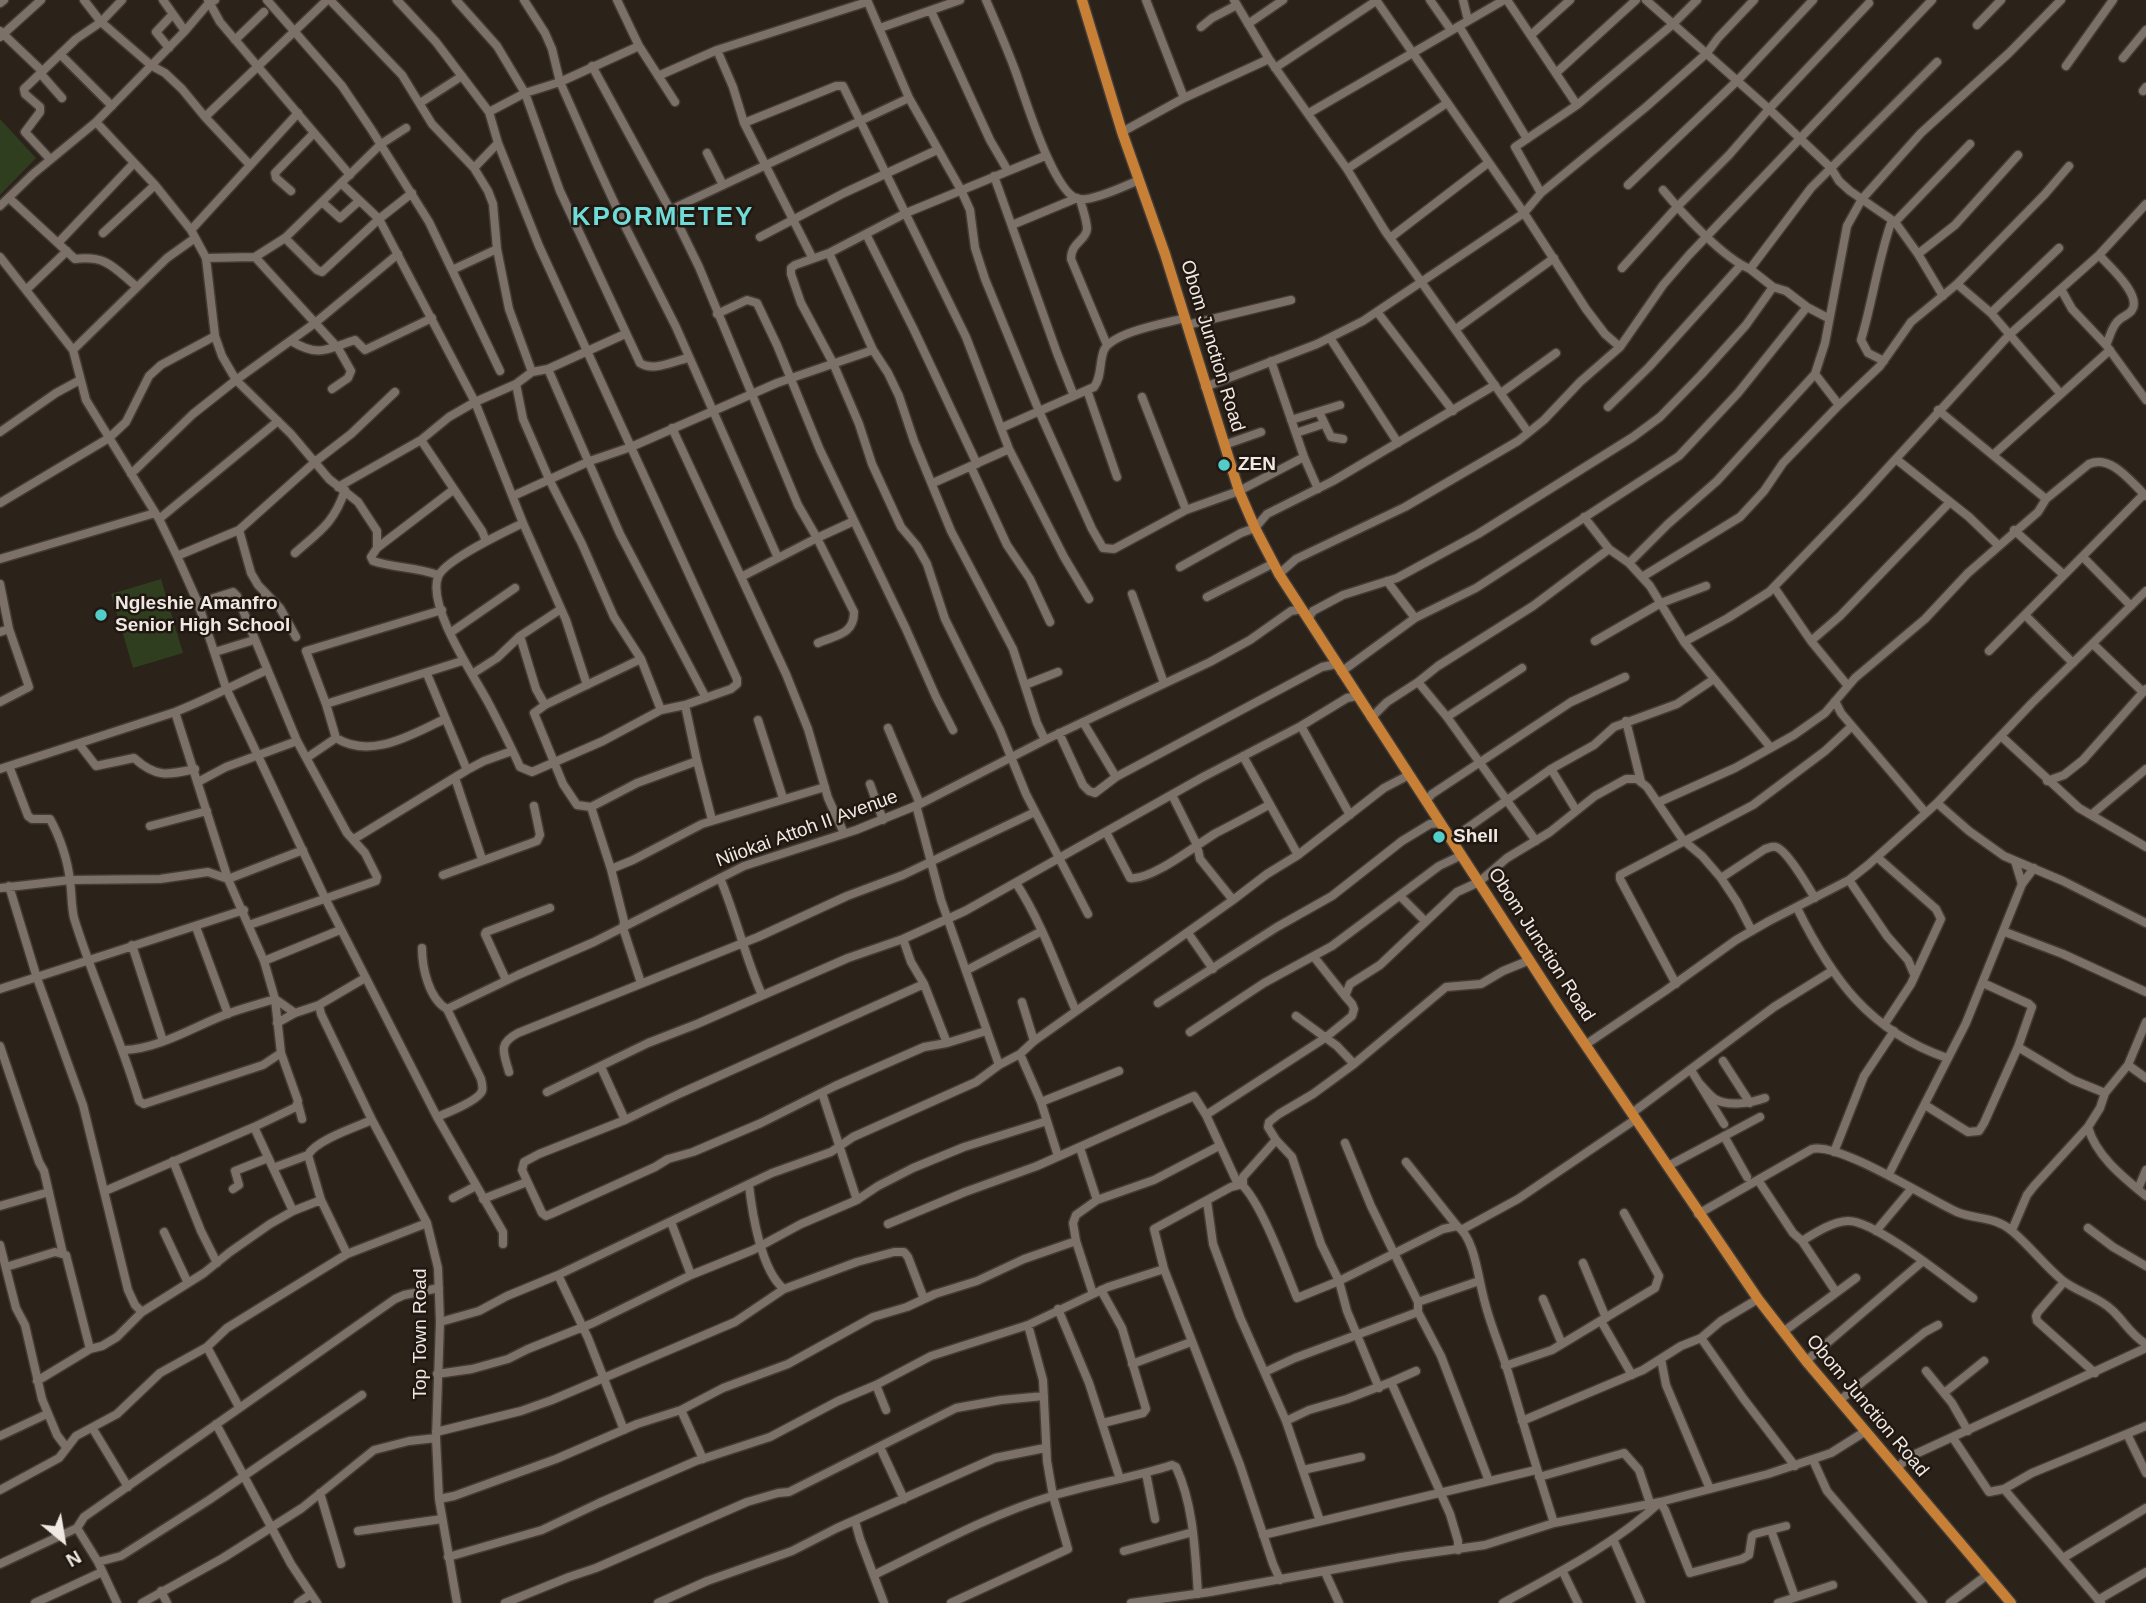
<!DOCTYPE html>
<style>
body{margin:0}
#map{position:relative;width:2146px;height:1603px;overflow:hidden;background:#2b221a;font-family:Arial,sans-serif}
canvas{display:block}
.north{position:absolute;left:28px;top:1505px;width:70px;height:70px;-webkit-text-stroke:5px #211811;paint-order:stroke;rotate:150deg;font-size:19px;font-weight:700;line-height:28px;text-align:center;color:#efe8e3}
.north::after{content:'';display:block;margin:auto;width:24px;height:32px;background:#efe8e3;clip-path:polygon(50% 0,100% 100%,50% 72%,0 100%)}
</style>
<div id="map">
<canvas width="2146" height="1603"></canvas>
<div class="north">N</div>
</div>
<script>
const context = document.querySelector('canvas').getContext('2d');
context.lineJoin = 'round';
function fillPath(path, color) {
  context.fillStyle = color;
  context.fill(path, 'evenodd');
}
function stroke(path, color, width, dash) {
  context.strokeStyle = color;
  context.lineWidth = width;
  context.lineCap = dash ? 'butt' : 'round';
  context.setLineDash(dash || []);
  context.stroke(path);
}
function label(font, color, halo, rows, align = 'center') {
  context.font = font + ' Arial,sans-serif';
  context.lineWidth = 5;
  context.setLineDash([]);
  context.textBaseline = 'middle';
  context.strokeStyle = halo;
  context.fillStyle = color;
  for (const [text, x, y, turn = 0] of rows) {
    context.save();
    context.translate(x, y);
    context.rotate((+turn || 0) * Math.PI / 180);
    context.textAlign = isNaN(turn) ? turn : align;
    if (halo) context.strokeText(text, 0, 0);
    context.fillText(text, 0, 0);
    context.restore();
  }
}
fillPath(new Path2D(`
 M0,119l36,39 -36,37z
 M161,579l22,74 -50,15 -22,-74z`), '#2f3e1e');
const minor = new Path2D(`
 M84,0l17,22 51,44 13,7 17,16 23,28 44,47
 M163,0l22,31
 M208,0l12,22 130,153
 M267,0l75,86 29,43 58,93 23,48 45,-21
 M330,0l72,75 30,49 42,44 14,23 5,13 4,45 12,60 23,63
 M397,0l39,42 53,70 9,31 41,103 198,433v5l-6,5 -46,16 -24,5 -58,31 -71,31 -12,-5c-9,-21 -20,-42 -31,-63 -14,-27 -62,-96 -51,-127 6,-17 67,-45 85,-54
 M456,0l41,46 28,47 35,98 80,172c13,9 34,-2 48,-5
 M524,0l21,33 7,16 8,33 36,81 29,63 51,101 102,231
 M617,0l22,46 36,56
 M867,0l42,98 52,92 9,20 5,38 10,31 54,132 53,118 11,19 11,1 72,-39 53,-19 65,-34
 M986,0c10,23 20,46 29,70 9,24 38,123 63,129 13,3 47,-13 61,-19
 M1146,0l38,98
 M1234,0l35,59 78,110 38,62 143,201
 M1376,0l148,213 62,96 19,25 15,13
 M1430,0l21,30
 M1463,0l5,20
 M1507,0l70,105
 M1646,0l123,109 62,59 8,13 11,10 45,31 23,32 25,42
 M0,3l4,-3
 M931,11l59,129 18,31
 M1248,24l35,-24
 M1977,25l24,-25
 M1459,26l68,113
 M1201,27l11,-9 25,-13
 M880,28l80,-28
 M0,31l42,40
 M1531,35l39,-35
 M0,37l41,-37
 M235,40l29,-28
 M169,48l-13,-16 16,-17
 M717,50l16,37 11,36 68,134
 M60,54l52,52
 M2123,58l23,-28
 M592,66l88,162 19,39 99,238 19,33 37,74c0,23 -18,23 -36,31
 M2066,66l47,-66
 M1275,68l101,-67
 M40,73l22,25
 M1556,73l80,-73
 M658,76l59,-26 150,-48
 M2143,91l3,-4
 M420,103l42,-27
 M489,112l36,-19 35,-11 79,-36
 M1309,113l195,-113
 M205,117l122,-117
 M96,122l59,63 36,45 15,28 9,78 7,20 14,24 55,54 38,45 29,23 19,29v17
 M744,123l92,-37h7l123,251 43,112 55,108 25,42
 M1122,132l62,-34 85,-39
 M707,153l16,32
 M1045,156l-139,57 -77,40 -34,12 -4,3v6l10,29 32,60 26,61 13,40 29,63 16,19 10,18 18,55 55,111 26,64 62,120
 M50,159l-25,-27 15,-20v-5l-15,-13 -1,-5 52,-50 25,-17 21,-22
 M474,168l24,-25
 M1347,169l100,-66
 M994,176l63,177 17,43
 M341,183l38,36 96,183 48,121 43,97 21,65
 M1628,185l110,-105 75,-80
 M1663,190c19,23 60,68 87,79l61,-81 126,-126
 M291,191l-15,-13 -1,-5 39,-40
 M1541,193l-26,-46 62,-42 95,-80 25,-25
 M9,198l66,61c32,-4 39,9 62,28
 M1080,199c2,9 7,21 7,30 -1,12 -16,13 -16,30l36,86
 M322,202l18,16 19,-17
 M0,206l33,-32 63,-52 89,-91 23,-27 7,-4
 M670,210l239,-112
 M1895,222l75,-78
 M1012,225l65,-27
 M191,230l107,-117
 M103,233l52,-48
 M866,234l48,96 63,134
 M760,237l84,-44 93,-43
 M285,238l32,32 5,2 57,-53 33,-26
 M1390,238l98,-75
 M58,243l76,-80
 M829,253l44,97 15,23 11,23 15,45 37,90 62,118 24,74 8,17
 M1918,254l37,-29 63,-70
 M2099,255c10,11 43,40 33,55 -3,5 -9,6 -13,10 -7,5 -9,17 -13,25
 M0,257l73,93 13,50 73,119 18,37 21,47 28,85 99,210 112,219 66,115v12
 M255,257l83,91 13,23 -3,7 -16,11
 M206,258l49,-1 30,-19 96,-94 25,-16
 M1622,268l55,-61 52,-52 40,-46 100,-106
 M1750,269l23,18 13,4 21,16 21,11
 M452,270l48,101
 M1957,284l88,-90 24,-28
 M27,289l40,-38
 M2062,291l10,18 34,36 40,55
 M1378,313l75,98
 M1991,313l68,-65
 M717,314l30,-14 10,3 20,42 43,105 86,179 30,68 17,33
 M1187,325l104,-25
 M1456,329l98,-71
 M1330,338l68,105
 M291,341c29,17 36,8 64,-1l10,10 67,-32
 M73,350l94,-92 28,-20
 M1271,361l33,96 14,32
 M1884,361l-16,-8 -7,-13c12,-40 17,-81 31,-120
 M548,369l72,165 86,164
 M1815,374l24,31
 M516,384l7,35 26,60 33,65 32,73 27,42 20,51
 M1205,387l112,-43 46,-23 161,-108 17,-20 105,-86 61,-54 11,-15 36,-38
 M1087,390l30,87
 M1501,393l55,-40
 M1142,397l44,113
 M1608,407l41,-40 92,-102
 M1938,410l108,89
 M1319,412l12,25 12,2
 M1291,420l49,-15
 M672,428l114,246 22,55 20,69 16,35
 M1001,428l93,-41c8,-10 5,-25 10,-37 9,-18 62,-27 81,-32
 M0,432l56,-39 24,-13
 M1296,433l27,-9
 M421,440l61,91 4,10
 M1224,445l37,-13
 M1993,455l117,-105
 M1896,459l73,58 29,28
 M971,467l36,78 23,34 20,43
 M131,474l62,-60 43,-34 79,-57 83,-69
 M933,483l76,-34
 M338,487l83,-47 28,-23 26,-15 41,-18 16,-12 16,-3 77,-35
 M513,496l77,-35 41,-14 146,-64 96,-33
 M0,503l109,-65 17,-16 23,-46 12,-11 54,-29
 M1584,517l25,32 20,14 21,23 34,56 87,106
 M159,519l119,-98
 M239,530l12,43 7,12 22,23 16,29
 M2014,530l50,45
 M295,553c25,-22 39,-30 50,-63
 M177,556l62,-26 77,-69 35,-27 44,-42
 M2083,557l48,49
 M0,559l155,-46
 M1629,563l39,-39 49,-43 98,-107 10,-31 22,-117 15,-27 59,-66 88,-80 52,-53
 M1180,567l61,-34 14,-5 12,-14 66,-33 162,-96
 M1279,574l17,-15 109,-52 113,-66 26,-21 36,-38 40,-35 43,-62 26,-30 243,-255
 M438,575c-21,-8 -44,-7 -65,-14l-2,-4 6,-9 76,-58
 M741,577l76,-39 37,-17
 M1642,577l98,-60 24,-26 19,-28 56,-58 41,-39 31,-44 46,-38 34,29 69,80
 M1387,581l28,37
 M0,584l9,45 -9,3
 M1774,587l37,54 37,45
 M1132,594l32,89
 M1207,597l67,-34
 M198,603l35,-11 4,4 60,145 50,92 18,20 12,24 -1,4 -127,44
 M242,608l25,-12
 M2025,615l48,48
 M1308,619l5,-8 30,-16 54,-17 81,-44 155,-97 27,-20 41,-42 45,-50 27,-38
 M450,633l65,-45
 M520,636l16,53 9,16
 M1595,641l66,-38 45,-17
 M1811,641l29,-25 109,-113
 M1684,642l44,-24 41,-26 92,-95 148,-162 90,-80 47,-51
 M2093,644l50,48
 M1989,651l155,-157
 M215,652l39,-12
 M641,659l-96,46 -11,8 29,71 14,21 14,2 46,-24 60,-22 -12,-56
 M1341,672l74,-54 61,-30 203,-132 59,-63 69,-86
 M427,674l40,96
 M472,674l25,-16 23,-22 41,-27
 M1418,682l29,35 89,124
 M1025,685l33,-13
 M1835,701l6,12 85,100
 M0,702l29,-15 -20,-58
 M326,704l136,-43
 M175,712l53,167 36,82 11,38 20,14
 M1447,717l75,-49
 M1371,718l16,-16 31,-20 20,-16 95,-60 76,-57
 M758,720l25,78
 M1626,721l15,61
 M1083,722l33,55
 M1301,726l49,89
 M888,728l32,76
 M1059,733l24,52 6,6 6,2 21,-16 206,-110 15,-3
 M2001,736l78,72 67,39
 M336,738c36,22 76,-4 109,-19
 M79,744l17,22 38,-8c22,20 34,17 61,11
 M1243,756l55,99
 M308,757l28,-19 -10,-34 -20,-53 136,-41
 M697,761l15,59
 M9,766l19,50 4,3h18c10,18 18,42 20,62 2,13 1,24 4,37 19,62 47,121 65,183l5,3 119,-39 18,-12
 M0,769l175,-57c31,-12 61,-28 92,-42
 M1551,769l25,41
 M455,778l27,81
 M2047,781l17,-6 19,-15 63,-71
 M198,782l28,-15 71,-26
 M870,784l13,36
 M1172,795l25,50 3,14 33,41
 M1426,801l6,-7 139,-92 54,-25
 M1659,802l76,-34 59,-33 31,-22 30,-35 70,-59 43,-46 70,-61 8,-13 43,-35c22,-10 42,18 57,32
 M1937,803l32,28 35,25 59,25 83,42
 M916,805l25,95 58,165
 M591,807l20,62 13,52 -1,7 18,55
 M2091,815l55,-46
 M150,826l57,-15
 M1106,832l24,46c21,3 66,-33 86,-45 18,-9 36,-19 53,-28
 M354,839l113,-69 17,-9 28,-10
 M1453,842l13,-13 85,-60 43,-24 20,-18 63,-23 37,-25
 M1877,857l59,52 5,10 -30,65 -27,41
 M2015,861l7,23
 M611,869l22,-9 69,-36 123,-37
 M443,875l94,-34 3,-6 -6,-29
 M720,878c16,38 25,79 42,117
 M1721,878l44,-29c4,-1 6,-3 11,-2 11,3 32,40 39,51
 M1849,880l38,56 21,24 6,14
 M1016,883c26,40 41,85 60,128
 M9,886l28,92 46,127 45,185 7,15 7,7
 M0,888l70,-8 90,-1 48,-7 20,7 75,-29
 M1400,896l25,25
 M1797,908c35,71 72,123 150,150
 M196,927l32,87
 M2005,932l58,22 83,38
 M1188,933l25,36
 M132,945l31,96
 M422,948c0,20 7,51 25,61
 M1314,957l31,39
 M264,961l76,-31
 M967,970l75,-39
 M506,980l-21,-46 1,-2 64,-24
 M924,984l23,59
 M1676,984l-56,-105v-4l133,-70 72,-54 27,-25
 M0,989l244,-79
 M1022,1002l12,39
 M1158,1003l119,-76 55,-31 70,-55 28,-17 9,-1
 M319,1005l2,9 51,106 55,103 11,45 2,54 -4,116 3,61 18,104
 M1296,1016l41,30 17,18
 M277,1023l18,-10 24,-8 46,-27
 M986,1031l-39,12 -23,4 -89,39 -74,37 -68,29 -25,7 -13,8 -104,47 -5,2 -4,-3 -20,-43 2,-8 15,-8 86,-34 56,-27 243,-109 -13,-22 -8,-23 62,-28 238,-134 98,-51 46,-28 10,-2
 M1190,1032l74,-49 68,-37 107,-80 23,-11
 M0,1046l39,116 5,9 19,83
 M2018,1047l55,33 32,13
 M1587,1048l1,-5 77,-52 71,-51 33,-19 80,-41 19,-15 69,-62 95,-100 114,-112
 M1020,1054l21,48 17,54
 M1723,1061l27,42
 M2128,1065l18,13
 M601,1067l24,53
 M1691,1070l33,54
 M509,1072c-5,-19 -12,-28 9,-39l240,-96 89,-41 56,-21 132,-63
 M1699,1083c5,5 10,12 16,16 13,8 36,4 50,-1
 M547,1092l101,-49 49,-19 151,-66 55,-19
 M822,1093l35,107
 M1041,1102l78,-31
 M298,1104l4,15
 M1925,1105l43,27 11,-1 5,-8 34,-76 14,-40 -3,-3 -46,-21
 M1632,1113l142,-106 58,-36
 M1206,1115l119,-77 27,-22 2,-7 -2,-5 -7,-8 5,-12 30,-19 77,-73 22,-10 28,-24 43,-26 45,-36 31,-17h11l10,8 36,53 19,16 19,22 16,24 15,29
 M437,1117c10,-4 41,-16 45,-26 1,-3 0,-8 -1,-12l-34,-70 71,-34 76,-33 150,-76 112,-36 64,-26 125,-64 165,-78 40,-22 41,-29 11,-2
 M254,1127l39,84
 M2088,1127c8,29 35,50 58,69
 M1724,1136l23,41
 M1276,1140l16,17 29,87 18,37 8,30 32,77
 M1345,1143l26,63 47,96v10l23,44 48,125
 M1080,1148l17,52
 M1834,1152l30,-76 30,-45
 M173,1161l28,70 16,32
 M1406,1162l51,64c17,11 21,50 26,69 6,27 17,51 25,77 15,51 30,101 46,151
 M1668,1166l92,-49
 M273,1168l35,-13
 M1889,1174l77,-151 56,-139 12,-16
 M1758,1180l35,53 9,8c13,-8 30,-19 45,-20 25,-3 104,61 126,77
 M1243,1184l-12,3 -77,42 10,40 76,196 33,99 7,16
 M1243,1184v-7l33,-37 -8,-13 1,-5 10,-8 34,-20 41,-30 92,-77 35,-3 22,-13 27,-11
 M749,1185c3,27 12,86 35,104
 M233,1189l6,-4 -4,-14 33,-13
 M2138,1189l8,-19
 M105,1191l149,-64 42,-20 2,-6 -17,-48 -6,-54c-16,5 -32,9 -48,15 -32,12 -68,35 -103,36
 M453,1198l23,-12
 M483,1199l44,-17
 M1207,1201l6,43 27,73 46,104 34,100
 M0,1206l49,-14
 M1698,1214l114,-65c27,-7 116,50 145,63 19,8 38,4 55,19 18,15 32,34 50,49 15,12 37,17 50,30 12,11 19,25 34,34
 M671,1222l20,53
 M888,1224l77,-32 72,-26 157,-70 12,19 30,65c22,12 50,91 61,118l42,-17 104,-52 14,-3
 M2088,1228l25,19 33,19
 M1463,1229l55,-30 118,-80
 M2012,1230l15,-35 7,-9 54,-59 12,-19 5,-15 23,-28 18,-43
 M1876,1231l36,-43
 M164,1232l24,51
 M1802,1241l34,51
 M0,1245l16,63 9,17 17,74 15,36 9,12
 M347,1254l-26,-54 -13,-45c8,-15 48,-28 64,-35
 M1583,1263l23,55
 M6,1267l49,-15 11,3 24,94
 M558,1275l30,63 36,92
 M2064,1282l-26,30 -2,4 1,5 58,52
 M1101,1290l21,38 24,81 -3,4 -40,10
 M1093,1294l-17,-53 -3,-18 3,-8 21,-15 57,-20 65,-34
 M1543,1299l19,45
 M1418,1302l61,-21
 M1058,1309l31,74 31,96
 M1601,1321l31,54
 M440,1322l39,-11 28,-15 51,-21 214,-102 59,-21 22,-15 123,-55 23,-17 21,-11 14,-13 199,-141 34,-26 31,-19 86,-67 25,-13
 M1783,1332l73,-54
 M1701,1338l42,60 52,68
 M207,1347l32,60
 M1661,1359l5,26 44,104
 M1806,1361l117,-100
 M1132,1364l59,-22
 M1505,1366l47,-16 103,-62 4,-12 -35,-63
 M1926,1371l26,32 16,28
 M1265,1372l30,-14 123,-46
 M437,1374l35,-5 36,-10 20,-10 65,-26 98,-48 62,-25 48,-26 56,-24 21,-14 35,-18 51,-21 83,-26
 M37,1381l53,-32 12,-3 15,-9 25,-25 62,-39 26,-21 40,-28 23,-13 28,-11
 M1391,1382l25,-11
 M876,1385l10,25
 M1944,1393l40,-32
 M1840,1400l85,-68 13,-7
 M681,1410l22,49
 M1286,1421l23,-11 38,-11 44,-17 59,132 8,27v9
 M1522,1421l121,-51 38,-24 20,-8 20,-17 37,-22
 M216,1424l75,140 26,39
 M93,1429l35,58
 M436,1432l85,-21 31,-11 183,-78 49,-33 73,-27 37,-10h10l4,5 16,42
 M2127,1434l19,39
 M0,1436l47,-22
 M1953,1438l36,54 15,-3 28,-16 114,-47
 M880,1447l24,52
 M1813,1460l14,31 96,112
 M1897,1468l12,-11 237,-109
 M1303,1470l58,-13
 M1146,1473l9,46
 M1539,1477l85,-24 15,17 11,33
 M2004,1489l97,114
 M0,1490l59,-32 17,-22 41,-22 43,-41 47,-26 20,-19 120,-74 80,-31
 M320,1493l21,71
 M439,1499l15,-3 102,-37 81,-35 44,-14 42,-22 65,-24 85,-47 34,-10 28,-13 42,-13 47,-22 52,-18
 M855,1521l5,18 24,64
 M77,1528l21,34 19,41
 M1771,1530l24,67
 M358,1531l84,-12
 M1263,1535l273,-65
 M1613,1539l28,64
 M1124,1551l69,-19
 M448,1557l94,-27 57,-27 97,-42 74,-24 68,-36 38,-16 55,-29 97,-31 80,-38 56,-18
 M2063,1558l83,-50
 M98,1562l23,-6 88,-56 153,-105
 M0,1564l77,-36 7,-11 311,-218 9,-4 35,-7
 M1325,1572l14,31
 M1563,1572l15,31
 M874,1575c58,-28 115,-60 178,-79 39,-12 80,-18 120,-31l4,2c18,39 19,85 22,127
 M161,1591l6,12
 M2098,1600l48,-28
 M35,1603l67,-31
 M142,1603l81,-45 79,-50 72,-58 35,-9 27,-3
 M298,1603l13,-9
 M505,1603l64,-26 27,-9 151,-66 31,-9 11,-1 167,-84 45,-8 43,-4
 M658,1603l49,-22 85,-30 45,-23 158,-70 50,-10
 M951,1603l117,-54 -15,-53 -6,-35 -4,-81 -15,-55
 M1131,1603l79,-11 191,-35 84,-12 69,-22 106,-21 108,-28 63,-21 35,-22
 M1503,1603c55,-30 111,-58 157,-101l5,8 25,63 52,-14 7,-4 3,-19 3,-2 31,-8
 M1778,1603l55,-18
 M1950,1603l37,-28`);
const major = new Path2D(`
 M1082,0l40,132 43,122 74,237 16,37 24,46 280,432 199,293 48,62 205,242`);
stroke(minor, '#433c36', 11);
stroke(major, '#433c36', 13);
stroke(minor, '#7c7168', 8);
stroke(major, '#c78036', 10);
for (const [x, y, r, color] of [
 [1224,465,7,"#53cdc9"],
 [101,615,7,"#53cdc9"],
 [1439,837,7,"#53cdc9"]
]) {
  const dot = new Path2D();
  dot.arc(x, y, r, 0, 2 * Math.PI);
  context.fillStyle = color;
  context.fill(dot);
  stroke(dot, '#211811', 2.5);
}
label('19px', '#efe8e3', '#211811', [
 ["Obom Junction Road",1212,346,73],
 ["Niiokai Attoh II Avenue",807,829,-20],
 ["Obom Junction Road",1541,945,57],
 ["Top Town Road",421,1334,-90],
 ["Obom Junction Road",1867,1406,50]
]);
label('bold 19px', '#efe8e3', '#211811', [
 ["ZEN",1238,465],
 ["Ngleshie Amanfro",115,604],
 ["Senior High School",115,626],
 ["Shell",1453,837]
], 'left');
context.letterSpacing = '2px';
label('bold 26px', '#70dcd8', '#211811', [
 ["KPORMETEY",663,218]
]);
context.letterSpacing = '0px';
</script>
